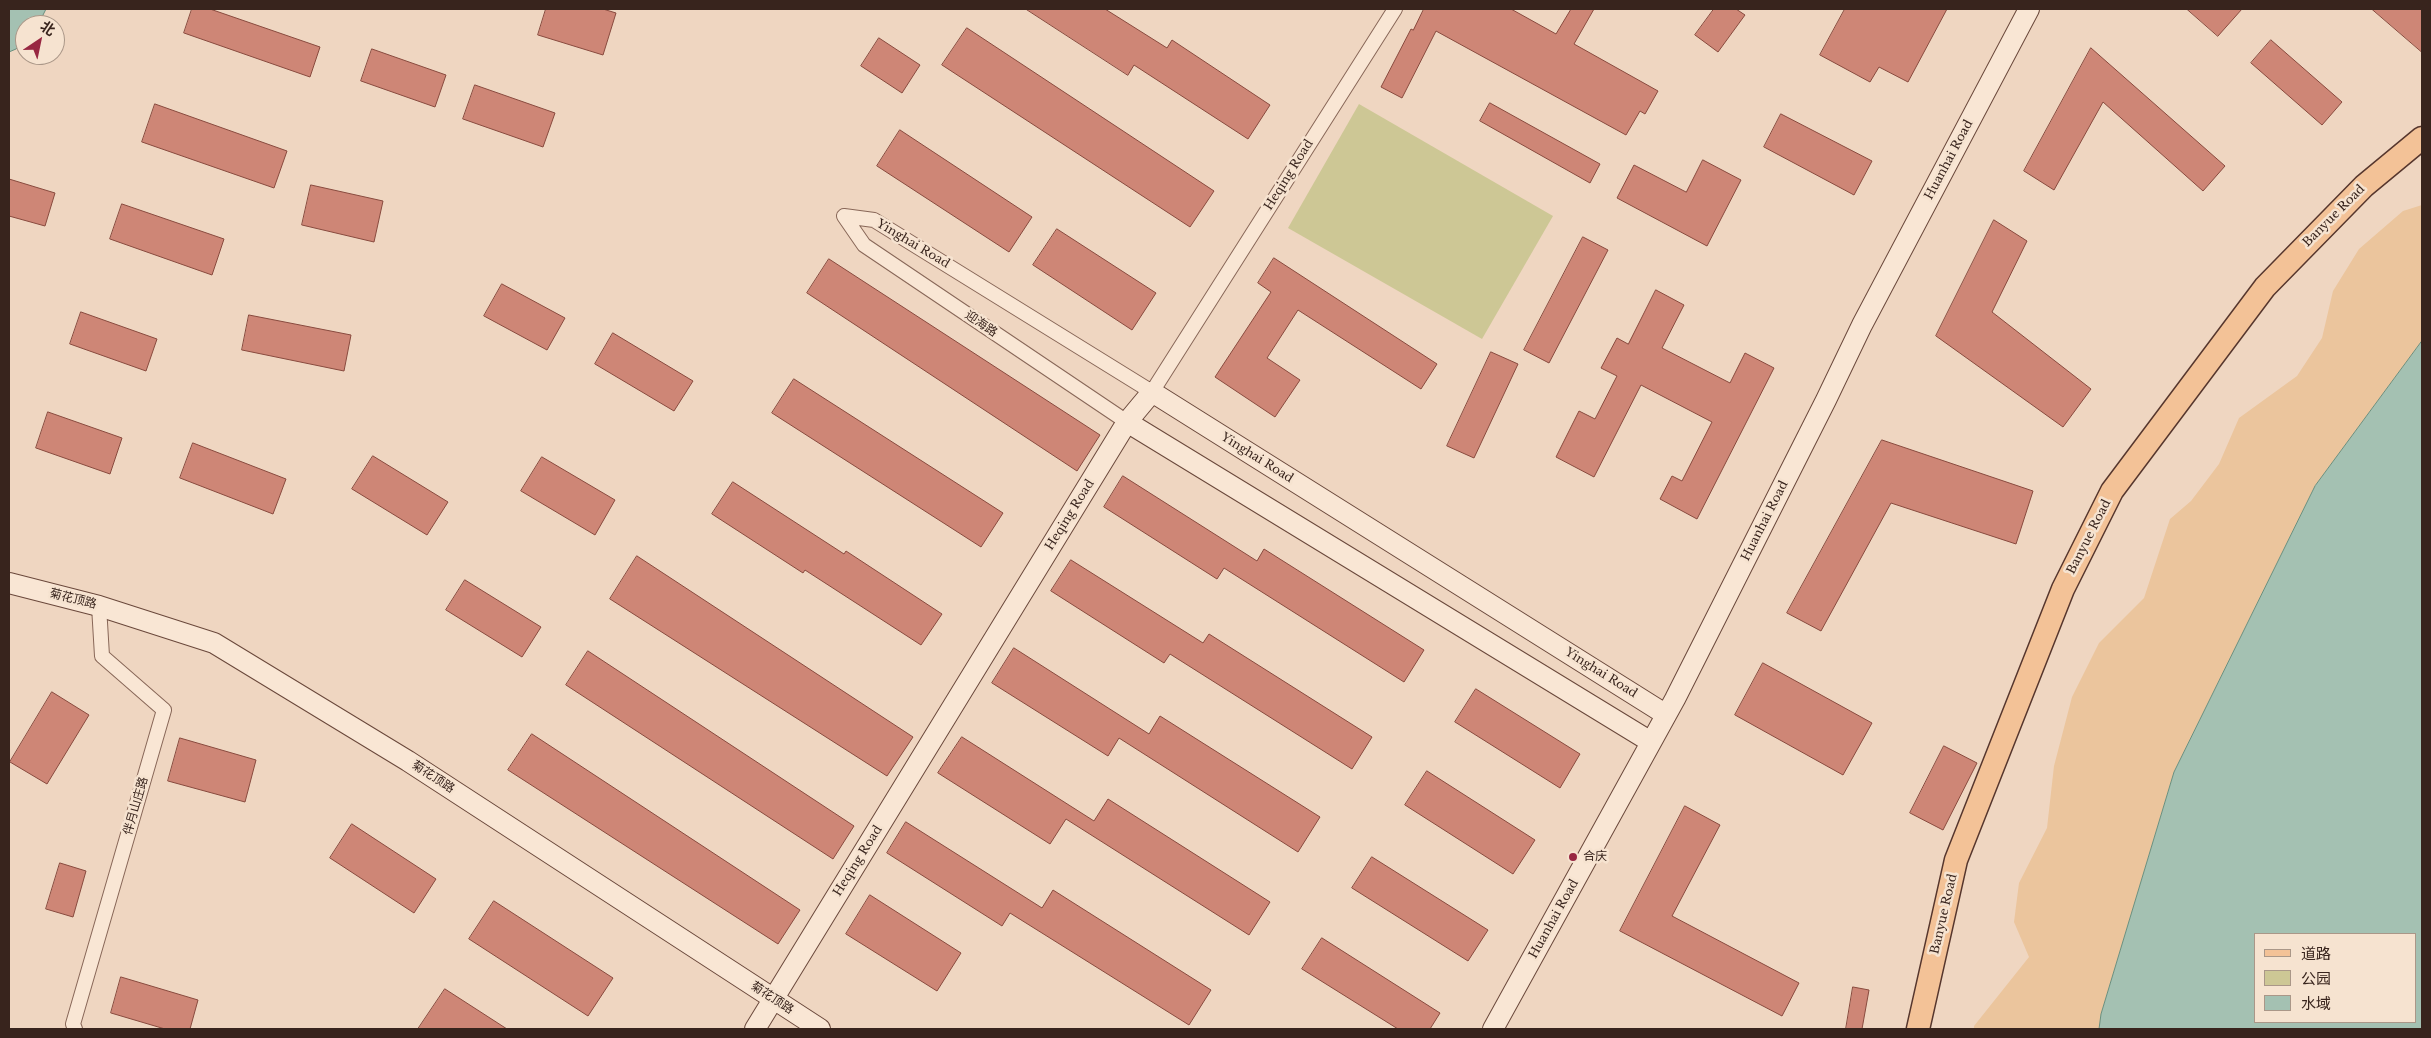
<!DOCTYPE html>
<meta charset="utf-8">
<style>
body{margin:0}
#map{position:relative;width:2431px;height:1038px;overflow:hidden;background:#efd6c1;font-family:"Libre Baskerville","Noto Sans SC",serif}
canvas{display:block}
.frame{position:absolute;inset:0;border:10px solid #38241d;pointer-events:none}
.legend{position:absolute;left:2254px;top:933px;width:162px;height:90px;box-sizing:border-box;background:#f6e3d0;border:1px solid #aa9788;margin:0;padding:6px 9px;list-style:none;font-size:15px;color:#38241d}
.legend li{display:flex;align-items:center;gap:10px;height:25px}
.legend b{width:25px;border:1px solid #aa9788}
.north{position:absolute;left:15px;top:15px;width:50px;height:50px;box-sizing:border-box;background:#f6e3d0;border:1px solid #aa9788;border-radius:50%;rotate:34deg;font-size:14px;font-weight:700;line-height:20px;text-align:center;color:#38241d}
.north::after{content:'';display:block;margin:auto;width:18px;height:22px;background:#982742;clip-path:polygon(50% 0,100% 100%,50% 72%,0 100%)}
</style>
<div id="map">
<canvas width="2431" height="1038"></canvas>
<div class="frame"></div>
<ul class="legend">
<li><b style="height:6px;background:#f3c297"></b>道路</li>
<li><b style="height:14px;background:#cdc795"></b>公园</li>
<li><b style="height:14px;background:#a4c1b2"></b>水域</li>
</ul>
<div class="north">北</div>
</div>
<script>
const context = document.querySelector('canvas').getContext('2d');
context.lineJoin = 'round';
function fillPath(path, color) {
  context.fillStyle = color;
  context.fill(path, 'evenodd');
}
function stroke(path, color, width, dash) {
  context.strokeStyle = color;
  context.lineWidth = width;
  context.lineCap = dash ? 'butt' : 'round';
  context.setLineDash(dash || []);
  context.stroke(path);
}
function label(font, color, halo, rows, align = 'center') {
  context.font = font + ' "Libre Baskerville","Noto Sans SC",serif';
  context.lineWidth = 5;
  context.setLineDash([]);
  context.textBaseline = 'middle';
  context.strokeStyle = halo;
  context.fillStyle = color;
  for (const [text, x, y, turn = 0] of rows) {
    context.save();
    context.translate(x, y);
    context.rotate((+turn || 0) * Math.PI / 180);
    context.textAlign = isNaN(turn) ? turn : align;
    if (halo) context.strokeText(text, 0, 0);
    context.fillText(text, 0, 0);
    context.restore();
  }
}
fillPath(new Path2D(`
 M1359,104l194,112 -71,123 -194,-111z`), '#cdc795');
fillPath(new Path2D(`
 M2422,205v136l-107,145 -141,286 -73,242 -2,15h-125v-3l55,-69 -15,-35 5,-39 28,-55 7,-62 18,-69 27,-54 45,-45 26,-79 21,-18 28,-37 20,-46 58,-42 25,-38 11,-47 26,-42 44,-38z`), '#ebc59d');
const water = new Path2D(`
 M9,9h37l-8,16h-13v14l-9,10 -7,3z
 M2422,341v688h-323l2,-15 73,-242 141,-286zM2255,934h160v88h-160z`);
fillPath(water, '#a4c1b2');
stroke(water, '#6a8f7e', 1);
const building = new Path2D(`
 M192,9h18l110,38 -10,30 -126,-44z
 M546,9h57l13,4 -13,42 -65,-20z
 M1026,9h79l62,39 5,-8 98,65 -22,34 -114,-74 -6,10z
 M1424,9h87l45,25 15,-25h23l-20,35 84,47 -13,23 -5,-3 -14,24 -190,-104 -34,67 -21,-11 30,-58 2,1z
 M1714,9h22l9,6 -27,37 -23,-17z
 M1845,9h102l-39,73 -29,-15 -9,15 -50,-27z
 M2187,9h55l-24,27z
 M2372,9h50v43z
 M967,28l247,163 -24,36 -248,-162z
 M879,38l41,27 -18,28 -41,-27z
 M2271,40l71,62 -20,23 -71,-62z
 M2091,48l134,118 -22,25 -100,-89 -49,88 -30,-19z
 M372,49l74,26 -11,32 -74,-26z
 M475,85l80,28 -12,34 -80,-28z
 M1490,103l110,61 -10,19 -110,-62z
 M155,104l132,47 -13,37 -132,-46z
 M1781,114l91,47 -18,34 -90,-48z
 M900,130l132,87 -23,35 -132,-86z
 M1703,160l38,20 -34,66 -90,-48 17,-33 52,27z
 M9,179l46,14 -10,33 -36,-10z
 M311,185l72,16 -9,41 -72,-17z
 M122,204l102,35 -12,36 -102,-36z
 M1994,220l33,21 -35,71 99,77 -28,38 -127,-91z
 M1057,229l99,64 -24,37 -99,-65z
 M1583,237l25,13 -59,113 -25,-13z
 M1274,258l163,106 -16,25 -123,-79 -31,48 33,22 -25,37 -60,-40 56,-85 -13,-9z
 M829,259l271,176 -23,36 -270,-178z
 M502,284l63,34 -18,32 -63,-34z
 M1656,290l28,15 -22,43 68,35 15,-30 29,15 -77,151 -37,-20 12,-23 10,5 30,-59 -71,-37 -47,92 -38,-20 23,-46 16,8 22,-43 -16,-8 16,-30 11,6z
 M81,312l76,27 -11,32 -76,-27z
 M249,315l102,20 -7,36 -102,-21z
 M613,333l80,48 -19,30 -79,-47z
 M1491,352l27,12 -44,94 -27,-12z
 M794,379l209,134 -22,34 -209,-134z
 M48,412l74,26 -12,36 -74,-26z
 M1882,440l151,51 -17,53 -125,-41 -70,128 -34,-18z
 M193,443l93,36 -13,35 -93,-36z
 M373,456l75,46 -21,33 -75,-46z
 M542,457l73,43 -20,35 -74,-44z
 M1123,476l134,85 7,-12 160,101 -20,32 -180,-114 -7,11 -113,-72z
 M733,482l111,72 2,-3 96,63 -21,31 -116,-75 -2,3 -91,-59z
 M637,556l276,181 -26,39 -277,-177z
 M1071,560l132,83 6,-9 163,103 -20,32 -182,-115 -6,9 -113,-72z
 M465,580l76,47 -19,30 -76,-47z
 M1014,648l135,86 11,-18 160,101 -22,35 -179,-114 -11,18 -116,-73z
 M588,651l266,175 -21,33 -267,-174z
 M1763,663l109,60 -29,52 -108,-60z
 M1476,689l104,65 -20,34 -105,-66z
 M52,692l37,23 -42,69 -37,-22z
 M532,734l268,176 -22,34 -270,-174z
 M962,737l132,84 14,-22 162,103 -21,33 -183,-116 -16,25 -112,-71z
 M180,738l76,22 -11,42 -77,-21z
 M1944,746l33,17 -34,67 -33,-17z
 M1427,771l108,69 -22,34 -108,-69z
 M1685,806l35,19 -48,91 127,67 -17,33 -162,-85z
 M906,822l136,86 11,-18 158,100 -22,35 -179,-112 -8,13 -115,-73z
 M352,824l84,55 -22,34 -84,-55z
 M1372,857l116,73 -20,31 -116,-73z
 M60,863l26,8 -13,46 -27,-8z
 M870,895l91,58 -24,38 -91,-57z
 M494,901l119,77 -25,38 -119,-77z
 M1322,938l118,75 -10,16h-32l-96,-60z
 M121,977l77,23 -8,29h-25l-54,-16z
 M1853,987l16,3 -7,39h-16z
 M445,989l62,40h-89z`);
fillPath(building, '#ce8676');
stroke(building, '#884a3e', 1);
const street = new Path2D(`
 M844,216l30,4 278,172 243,-383
 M844,216l20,29 263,177
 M75,1029l-2,-5 91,-314 -62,-54 -3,-50`);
const secondary = new Path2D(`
 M1127,422l524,320
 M9,583l90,23 115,37 194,118 412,268
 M755,1029l372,-607 25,-30 513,322
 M1493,1029l182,-330 151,-299 36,-75 167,-316`);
const primary = new Path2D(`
 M1918,1029l38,-169 107,-271 49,-98 153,-204 99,-101 58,-48`);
stroke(street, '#886758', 16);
stroke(secondary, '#6a483b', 22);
stroke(primary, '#56362d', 25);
stroke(street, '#f9e6d4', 14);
stroke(secondary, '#f9e6d4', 20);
stroke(primary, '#f3c297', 22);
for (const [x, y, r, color] of [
 [1573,857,5,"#982742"]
]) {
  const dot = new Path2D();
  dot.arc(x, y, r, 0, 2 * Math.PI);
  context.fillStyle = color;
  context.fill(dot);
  stroke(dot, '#f6e3d0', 2);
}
label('12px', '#38241d', '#f6e3d0', [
 ["Huanhai Road",1949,160,-62],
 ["Heqing Road",1289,175,-58],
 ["Banyue Road",2334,216,-45],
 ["Yinghai Road",913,244,31],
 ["迎海路",981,324,34],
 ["Yinghai Road",1257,458,32],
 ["Heqing Road",1070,515,-58],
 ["Huanhai Road",1765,521,-63],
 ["Banyue Road",2089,537,-63],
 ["菊花顶路",73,599,14],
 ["Yinghai Road",1601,673,32],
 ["菊花顶路",433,777,33],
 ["伴月山庄路",136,806,-74],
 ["Heqing Road",858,861,-58],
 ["Banyue Road",1944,914,-77],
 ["Huanhai Road",1554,919,-61],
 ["菊花顶路",772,998,33]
]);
label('12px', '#38241d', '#f6e3d0', [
 ["合庆",1583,857]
], 'left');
</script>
